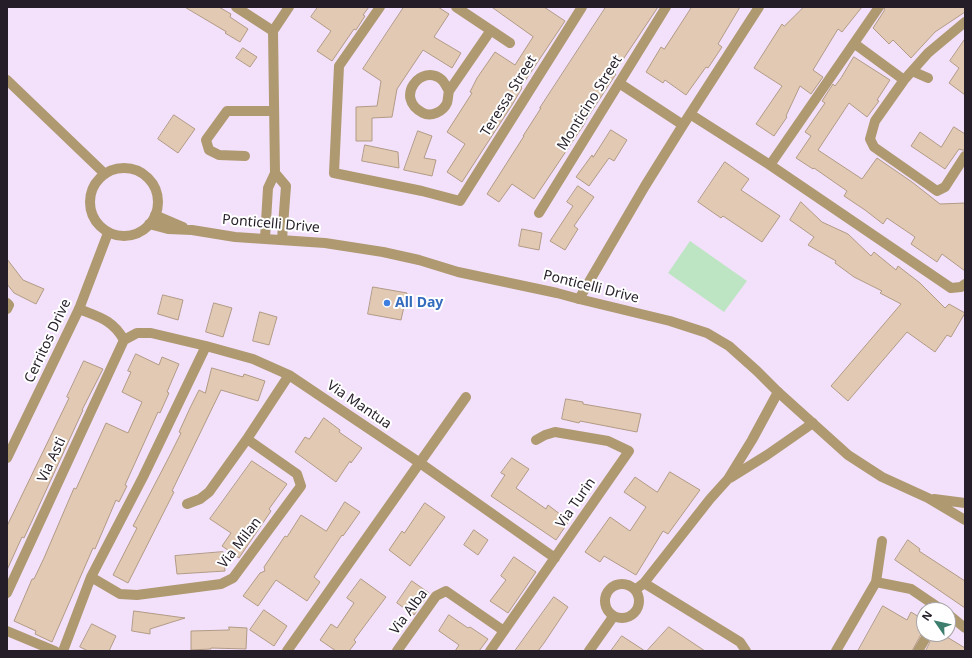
<!DOCTYPE html>
<style>
body{margin:0}
#map{position:relative;width:972px;height:658px;overflow:hidden;background:#f3e1fc;font-family:"Noto Sans",sans-serif}
canvas{display:block}
.frame{position:absolute;inset:0;border:8px solid #251e28;pointer-events:none}
.north{position:absolute;left:916px;top:602px;width:40px;height:40px;box-sizing:border-box;background:#fff;border:1px solid #a8a5a9;border-radius:50%;rotate:304deg;font-size:11px;font-weight:700;line-height:16px;text-align:center;color:#251e28}
.north::after{content:'';display:block;margin:auto;width:14px;height:18px;background:#3d7e6f;clip-path:polygon(50% 0,100% 100%,50% 72%,0 100%)}
</style>
<div id="map">
<canvas width="972" height="658"></canvas>
<div class="frame"></div>
<div class="north">N</div>
</div>
<script>
const context = document.querySelector('canvas').getContext('2d');
context.lineJoin = 'round';
function fillPath(path, color) {
  context.fillStyle = color;
  context.fill(path, 'evenodd');
}
function stroke(path, color, width, dash) {
  context.strokeStyle = color;
  context.lineWidth = width;
  context.lineCap = dash ? 'butt' : 'round';
  context.setLineDash(dash || []);
  context.stroke(path);
}
function label(font, color, halo, rows, align = 'center') {
  context.font = font + ' "Noto Sans",sans-serif';
  context.lineWidth = 4;
  context.setLineDash([]);
  context.textBaseline = 'middle';
  context.strokeStyle = halo;
  context.fillStyle = color;
  for (const [text, x, y, turn = 0] of rows) {
    context.save();
    context.translate(x, y);
    context.rotate((+turn || 0) * Math.PI / 180);
    context.textAlign = isNaN(turn) ? turn : align;
    if (halo) context.strokeText(text, 0, 0);
    context.fillText(text, 0, 0);
    context.restore();
  }
}
fillPath(new Path2D(`
 M690,241l57,40 -23,31 -56,-39z`), '#bee5c3');
const building = new Path2D(`
 M185,7h34l12,7 -1,3 18,12 -8,13 -15,-9 1,-1z
 M318,7h51l-6,8 2,1 -9,14 -2,-1 -22,32 -15,-10 14,-20 -20,-14z
 M404,7h34l11,7 -15,23 27,16 -9,15 -29,-18 -26,39 -5,28 -20,1v23h-16v-34l21,-1 4,-25 -18,-12z
 M492,7h52l21,14 -44,66 1,1 -10,17 -50,77 -15,-10 18,-28 -18,-12 25,-39 -2,-1 7,-14 18,-26 20,13 18,-28z
 M606,7h52l-44,66 2,1 -32,49h1l-51,76 -22,-15 -13,18 -12,-8 37,-58h-1l18,-28h-1z
 M692,7h48l-22,37 4,3 -14,21 -2,-1 -20,28 -21,-15 -2,3 -17,-11 15,-25 3,2z
 M804,7h58l-20,25 -4,-3 -25,41 10,7 -12,17 -11,-8 -14,30 1,1 -13,19 -18,-12 26,-38 -28,-18 28,-44 2,2z
 M885,7h80v5l-30,20 -24,26 -18,-18 -4,4 -16,-16 11,-17z
 M965,39v56l-16,-12 10,-15 -9,-7z
 M243,48l14,9 -7,10 -14,-9z
 M854,57l36,23 -13,20 2,1 -12,16 -18,-14 -31,47 44,29 15,-21 35,24 28,22 25,-1v68l-23,-17 -5,8 -26,-18 4,-7 -28,-19 -4,6 -18,-14 -21,-14 3,-5 -33,-23 -1,1 -17,-11 15,-22 -6,-4 20,-29 -3,-2 11,-17 2,2 6,-8z
 M174,115l21,14 -17,24 -20,-14z
 M954,127l11,7v16h-3l-3,-1 -14,20 -34,-23 9,-14 21,15z
 M611,130l16,10 -13,21 -5,-3 -20,28 -13,-9 16,-22 1,2z
 M418,131l14,5 -8,22 12,2 -4,16 -28,-6z
 M365,145l33,7 1,16 -37,-7z
 M725,162l24,17 -8,11 39,26 -18,26 -39,-26 -2,2 -23,-16z
 M578,186l16,11 -20,29 4,3 -13,21 -15,-9 23,-35 -6,-4z
 M801,202l21,20 26,12 23,22 3,-4 22,18 2,-4 22,17 25,25 4,-4 16,9 -14,24 -4,-2 -12,17 -28,-20 -59,69 -17,-15 70,-82 -21,-11 2,-2 -28,-14 -19,-14 1,-2 -28,-16 6,-8 -24,-17z
 M522,229l20,4 -3,17 -20,-4z
 M7,259l16,21 21,9 -8,15 -22,-11 -7,-9z
 M373,287l34,6 -6,27 -33,-6z
 M163,295l20,5 -5,20 -20,-6z
 M214,303l18,5 -9,29 -17,-5z
 M260,312l17,5 -8,28 -16,-4z
 M136,354l23,11 3,-8 17,7 -12,28 2,1 -9,20 -2,-1 -33,73 2,1 -8,16 -3,-2 -21,49 -2,-1 -41,94 -17,-8 1,-3 -22,-10 18,-42h2l10,-21 30,-70 2,1 30,-66 22,10 14,-31 -20,-10 9,-20 -3,-1z
 M84,361l19,8 -21,41h1l-51,111 -8,17 -2,-1 -15,33v-44l62,-128 -2,-1z
 M212,368l31,9 1,-3 21,7 -7,20 -37,-11 -49,101 2,1 -46,91 -15,-8 24,-47 -4,-2 36,-69 12,-24 -2,-1 11,-24 9,-18 6,3z
 M566,399l17,3v2l58,10 -4,18 -57,-11 -1,2 -17,-4z
 M324,418l16,12 -1,2 23,16 -11,15 -1,-2 -14,21 -41,-30 10,-15 4,2z
 M512,458l17,11 -13,19 30,21 2,-4 21,16 -13,19 -65,-44 14,-21 -4,-2z
 M252,461l35,23 -18,25 2,2 -32,47 -17,-12 9,-13 -21,-14z
 M670,472l30,18 -32,44 -5,-3 -27,44 -32,-19 -4,6 -15,-10 25,-35 20,14 16,-24 -22,-15 11,-15 22,15z
 M345,502l15,10 -17,24 -1,-1 -28,42 6,5 -13,19 -31,-21 -18,26 -15,-10 17,-23 5,-2 -1,-4 21,-31 2,1 14,-22 25,16z
 M425,503l20,14 -35,49 -21,-16 13,-19 2,2z
 M474,530l14,10 -10,15 -14,-10z
 M908,540l12,9 -1,2 46,30v27l-70,-48z
 M223,552l2,19 -48,3 -2,-18z
 M514,557l22,15 -28,41 -18,-12 16,-21 -5,-4z
 M361,579l25,18 -32,43 2,2 -7,9h-13l-16,-11 11,-16 6,4 17,-25 -7,-5z
 M412,581l17,12 -15,22 -17,-12z
 M554,597l14,10 -24,36 -6,8h-23z
 M883,606l24,14 4,-8 13,8v9l-12,22h-54z
 M264,610l23,16 -13,20 -24,-16z
 M134,611l51,7 -35,11v5l-18,-3z
 M449,615l19,13 2,-1 18,12 -9,12h-24l4,-6 -20,-14z
 M92,624l24,12 -7,15h-21l-8,-4z
 M229,627l18,1 -1,21 -35,-1v1l-20,1v-19l38,-1z
 M669,627l36,24h-58z
 M934,634h8l23,14v3h-39z
 M622,636l23,15h-34z`);
fillPath(building, '#e1c9b3');
stroke(building, '#b19a85', 1);
stroke(new Path2D(`
 M236,7l37,24
 M380,7l-41,59 -5,107 88,18 38,10 122,-194
 M456,7l54,36
 M965,22l-37,31 -24,27 -29,41 -5,18 4,8 63,44 8,-4 20,-31
 M273,31l16,-24
 M855,44l49,36
 M912,71l16,7
 M619,83l64,42
 M449,91c-2,-3 -4,-8 -7,-11 -20,-18 -49,18 -19,33 8,4 20,-1 24,-10 1,-3 1,-8 2,-12l42,-61
 M690,114l80,51 181,123 10,-1 4,-3
 M245,156l-26,-1 -10,-5 -3,-10 21,-29h47
 M770,165l109,-158
 M275,173l11,13 -4,53
 M539,213l127,-206
 M265,238l3,-50 7,-15 -2,-142
 M579,299l66,-113 38,-61 76,-118
 M7,303l2,2 -2,4
 M79,309c20,8 34,11 45,31
 M124,340l13,-7h14l55,13 47,13 36,16 131,88 135,95
 M730,478l37,-23 46,-32
 M187,504l13,-5 9,-7 38,-53 42,-64
 M91,577l29,17 17,1 84,-11 12,-6 68,-92 -4,-12 -50,-35
 M876,582l35,7 31,21
 M644,583l96,59 6,9
 M605 601a17 17 0 1 1 34 0a17 17 0 1 1-34 0Z
 M635,590l9,-7 66,-84 18,-20 24,-39 26,-48
 M7,593l117,-253
 M948,614l17,14
 M7,631l48,20
 M63,651l28,-74 52,-100 63,-131
 M287,651l179,-254
 M397,651l39,-55 10,-5 58,40
 M490,651l139,-200 -21,-10 -53,-9 -10,3 -9,5
 M589,651l24,-34
 M836,651l40,-69 6,-41
 M918,651l10,-17`), '#af9971', 10);
stroke(new Path2D(`
 M7,80l98,94
 M90 202a34 34 0 1 1 68 0a34 34 0 1 1-68 0Z
 M155,215l28,12
 M149,224l19,5 24,1 43,7 90,6 58,9 36,8 39,12 99,21 22,6 91,22 37,12 22,13 28,25 21,21 70,63 34,22 46,21 37,22
 M7,458l72,-149 29,-76
 M934,499l31,4`), '#af9971', 10);
for (const [x, y, r, color] of [
 [387,303,4,"#3f7fe0"]
]) {
  const dot = new Path2D();
  dot.arc(x, y, r, 0, 2 * Math.PI);
  context.fillStyle = color;
  context.fill(dot);
  stroke(dot, '#fff', 1.5);
}
label('14px', '#251e28', '#fff', [
 ["Teressa Street",509,96,-58],
 ["Monticino Street",590,103,-58],
 ["Ponticelli Drive",271,224,5],
 ["Ponticelli Drive",591,287,14],
 ["Cerritos Drive",48,341,-65],
 ["Via Mantua",359,405,34],
 ["Via Asti",52,460,-65],
 ["Via Turin",576,503,-55],
 ["Via Milan",240,543,-52],
 ["Via Alba",409,612,-53]
]);
label('bold 14px', '#366cbe', '#fff', [
 ["All Day",395,303]
], 'left');
</script>
